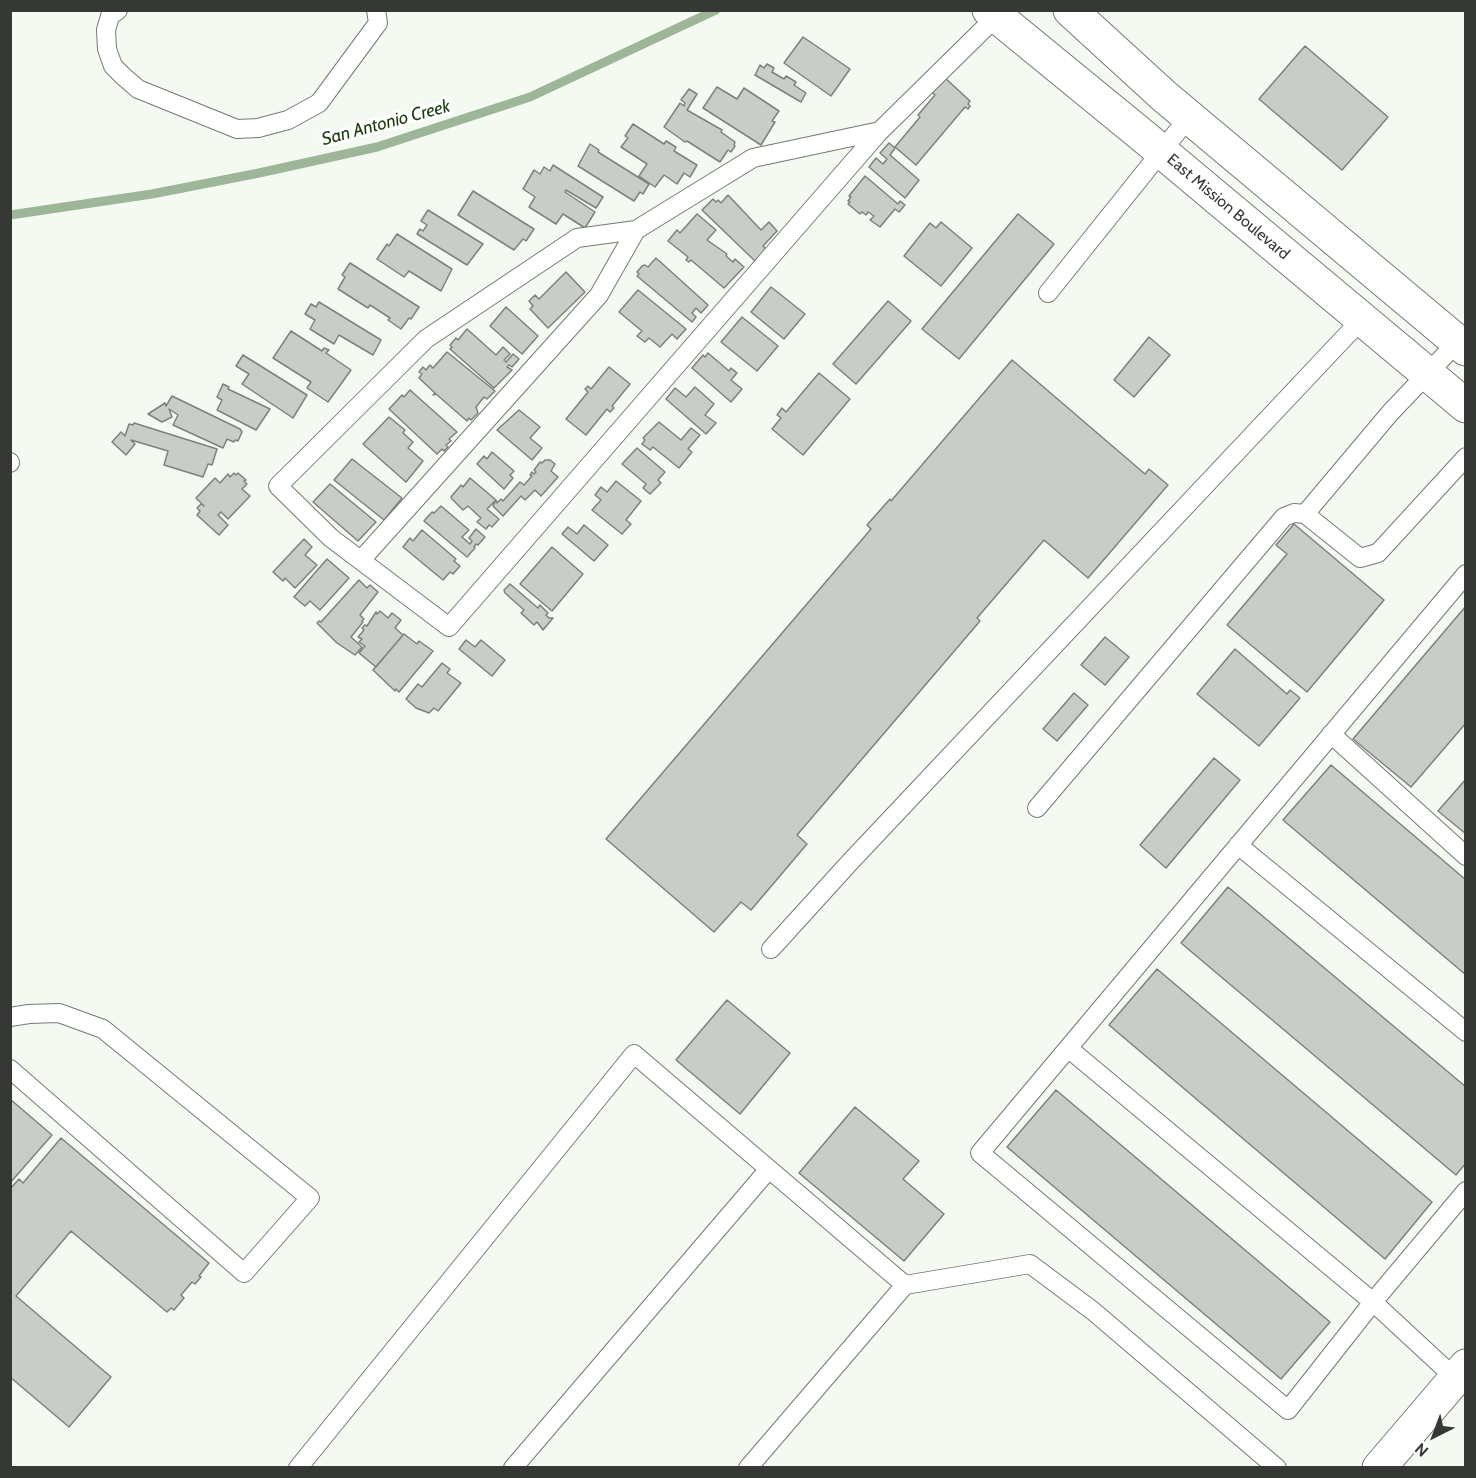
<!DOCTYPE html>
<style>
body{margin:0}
#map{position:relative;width:1476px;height:1478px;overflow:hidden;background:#f4f9f2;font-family:Cabin,sans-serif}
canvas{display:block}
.frame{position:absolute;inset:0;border:12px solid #363836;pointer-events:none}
.north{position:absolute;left:1404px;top:1406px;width:60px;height:60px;-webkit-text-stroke:4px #fff;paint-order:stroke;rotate:222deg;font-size:16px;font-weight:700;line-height:24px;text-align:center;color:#363836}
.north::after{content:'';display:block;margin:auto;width:21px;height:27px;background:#363836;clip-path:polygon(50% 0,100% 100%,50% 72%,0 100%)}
</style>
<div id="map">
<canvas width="1476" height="1478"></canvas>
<div class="frame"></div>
<div class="north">N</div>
</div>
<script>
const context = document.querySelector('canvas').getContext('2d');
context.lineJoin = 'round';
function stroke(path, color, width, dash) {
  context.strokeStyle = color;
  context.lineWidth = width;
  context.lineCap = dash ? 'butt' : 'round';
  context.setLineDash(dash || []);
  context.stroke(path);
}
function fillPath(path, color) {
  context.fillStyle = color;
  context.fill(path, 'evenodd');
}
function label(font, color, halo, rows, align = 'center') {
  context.font = font + ' Cabin,sans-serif';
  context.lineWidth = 6;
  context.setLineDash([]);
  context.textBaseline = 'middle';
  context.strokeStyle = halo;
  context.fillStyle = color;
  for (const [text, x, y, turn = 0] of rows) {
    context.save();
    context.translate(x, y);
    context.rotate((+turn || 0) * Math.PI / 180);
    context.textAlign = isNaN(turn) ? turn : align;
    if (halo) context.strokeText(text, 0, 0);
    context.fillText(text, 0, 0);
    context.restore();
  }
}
stroke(new Path2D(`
 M10,215l142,-21 107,-21 118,-26 153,-50 186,-87`), '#9db697', 9);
const building = new Path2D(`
 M803,37l47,32 -19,27 -47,-33z
 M1305,46l83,71 -46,53 -83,-71z
 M767,64l7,4 -2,4 12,7 2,-3 10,6 -2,3 12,8 -5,9 -46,-27 5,-10 4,3z
 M943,76l27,25 -2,3 2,2 -2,3 -3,-2 -49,58 -21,-18 25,-30 -2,-2 17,-20 -5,-4z
 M717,87l20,12 7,-11 35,23 -7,10 3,1 -14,23 -58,-37z
 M689,89l8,5 -10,16 35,20 -1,2 14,10 -1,3 1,1 -4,6 -3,-2 -8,12 -33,-21 -2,1 -21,-15 16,-24 4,3 1,-3 -4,-3z
 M633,124l31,20 2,-3 10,6 -2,4 23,14 -7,12 -6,-4 -7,11 -13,-9 -9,12 -16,-11 8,-12 -26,-17 7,-9 -3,-2z
 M889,143l6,5 -5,7 29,25 -14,18 -36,-31 7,-9 7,6 4,-5 -7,-6z
 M590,144l9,6 -1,2 51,32 -6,10 -3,-2 -6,9 -56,-35z
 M553,165l50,32 -7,11 -30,-18 -1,2 30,20 -10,16 -22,-14 -7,10 -27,-17 6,-10 -12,-8 11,-19 6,4 4,-7 6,4z
 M865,176l33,28 2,-3 5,4 -6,7 -4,-3 -15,18 -10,-7 4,-4 -6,-4 -2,3 -4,-3 -2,2 -12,-10 2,-2 -2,-1 3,-4 -2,-1z
 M473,191l61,38 -8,12 -3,-2 -9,11 -56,-35z
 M728,195l33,35 8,-8 8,9 -14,15 3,3 -11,12 -53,-51 11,-11 3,3 2,-2 3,3z
 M428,210l55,34 -16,21 -50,-31 3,-5 3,2 4,-6 -6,-4z
 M697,214l19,16 -9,10 20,14 -1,2 7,6 2,-3 9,8 -20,21 -33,-28 -2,2 -3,-2 2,-3 -20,-16 9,-11 3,3z
 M1018,214l36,30 -95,115 -37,-30z
 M941,222l31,26 -31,38 -37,-30 26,-33 6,5z
 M397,234l55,35 -11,22 -32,-20 -5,6 -27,-18 10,-15 2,2z
 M656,258l52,47 -7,8 -5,-5 -4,5 4,4 -4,5 -55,-46 2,-2 -2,-2 5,-6 3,-1 3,2z
 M350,263l69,44 -8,12 -2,-1 -8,11 -13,-9 2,-2 -20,-13 -2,3 -30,-19 7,-12 -3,-2z
 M566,272l19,20 -37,36 -18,-19 3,-3 -4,-5 6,-6 4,4z
 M771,287l34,27 -21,25 -33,-27z
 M638,290l48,39 -9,10 -5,-5 -12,13 -11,-9 -4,4 -8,-6 5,-5 -23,-19z
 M888,301l23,20 -55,63 -23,-20z
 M319,302l62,38 -8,15 -34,-20 -5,9 -24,-15 5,-9 -10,-6 6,-10 5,3z
 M506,307l32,29 -16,18 -32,-28z
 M742,317l36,29 -21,25 -36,-29z
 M467,329l29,26 7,-8 7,7 -6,6 2,2 7,-8 6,5 -7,8 -3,-2 -2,2 5,3 -18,18 -44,-39 2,-2 -2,-2 6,-7 2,2z
 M291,331l31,20 2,-3 5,2 -3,3 25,17 -23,32 -21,-14 4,-6 -38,-24z
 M1149,337l21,18 -36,42 -20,-17z
 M447,352l48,39 -8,8 -3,-2 -8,10 2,6 -7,7 -2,-2 -2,3 -31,-27 -3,1 2,-2 -16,-15 3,-4 -3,-2 4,-5 3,3 4,-5 3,3z
 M708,353l21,18 2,-3 6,5 -6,7 11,9 -11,13 -39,-34 11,-13 2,2z
 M243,355l64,40 -14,23 -51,-34 7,-10 -13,-8z
 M1012,360l133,114 4,-5 19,16 -80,93 -44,-38 -67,78 3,3 -183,214 10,9 -56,66 -10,-8 -27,30 -108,-93 265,-310 -4,-4 23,-26 1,2z
 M609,367l21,17 -18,22 2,2 -4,4 -3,-3 -21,26 -20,-16 22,-27 -3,-3 3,-3 3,3z
 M819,373l31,26 -47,56 -31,-26 9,-11 -4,-3 5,-7 4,4z
 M223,384l6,3 -1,2 42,20 -14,21 -39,-20 5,-10 -5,-3z
 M695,387l19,17 -9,11 11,8 -10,11 -40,-35 9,-11 11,9z
 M410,390l47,42 -8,7 2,2 -5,4 2,2 -4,4 -2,-2 -5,5 -48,-45 13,-14 2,2z
 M172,396l68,33 2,3 -4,9 -3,-1 -1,2 -7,-3 -4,9 -50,-23 5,-10 -9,-6 3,8 -10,5 -14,-8 17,-11 1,3z
 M519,410l21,17 -10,11 12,10 -10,12 -35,-30z
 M389,417l16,13 -2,3 10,9 -5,6 15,13 -17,21 -43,-38z
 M659,422l22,18 10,-12 9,7 -12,14 4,3 -13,16 -26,-21 -3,3 -8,-6 3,-4 -2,-2z
 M134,423l83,26 -5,16 -4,-1 -5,13 -39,-12 4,-14 -37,-11 4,4 -9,11 -14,-13 9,-10 4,4 4,-12 4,1z
 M637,448l28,24 -7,8 3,3 -11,11 -7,-6 3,-4 -24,-20z
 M492,452l22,19 -4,4 3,3 -9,11 -27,-25 7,-8 3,3z
 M352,459l50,39 -18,22 -50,-40z
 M545,460h5l5,4 -4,7 7,6 -17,19 -6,-6 -10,10 -4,-4 -18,20 -10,-10 3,-6 1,3 4,-4 2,2 17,-19 4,3 8,-9 -2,-1 2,-3 2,2 2,-2 -2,-2 6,-8 2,1z
 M234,473l2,2 2,-2 8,7 -2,1 3,3 -5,5 8,7 -22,23 -7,-7 -3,3 10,10 -9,10 -22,-20 3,-4 -3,-3 4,-4 3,2 -8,-8 19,-20 5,5 8,-9 2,3z
 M470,478l26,22 -9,9 12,10 -7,8 -3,-2 -3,4 -9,-7 4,-4 -13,-12 -5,4 -11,-11 -1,-2 10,-12 2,2z
 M616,481l25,20 -15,19 5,4 -9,10 -30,-24 9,-10 -6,-5 6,-8 6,5z
 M330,484l46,38 -18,19 -45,-39z
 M441,506l28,24 -7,7 8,7 2,-3 -3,-3 7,-9 9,8 -7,8 -2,-1 -2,3 1,1 -8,9 -43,-36 8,-9 2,1z
 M1294,524l90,76 -77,92 -80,-67 60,-71 -11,-9z
 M584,525l24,20 -14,16 -32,-27 6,-7 9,7z
 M422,530l34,29 -2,2 6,5 -7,8 -3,-2 -7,8 -40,-33 7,-9 3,3z
 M304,539l8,8 -7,8 12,10 -22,23 -10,-10 -2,3 -10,-9z
 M552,547l31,27 -31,37 -32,-27z
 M327,559l22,19 -29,32 -10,-9 -5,5 -11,-9z
 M359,580l8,8 3,-3 8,7 -18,23 4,4 -2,2 1,1 -12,15 11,10 -7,8 -18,-12 -20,-20 2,-2 2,1z
 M510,584l28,24 2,-3 8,8 -2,2 3,3h4l-10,12 -6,-8 -3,3 -13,-12 3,-3 -19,-17 -1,-3z
 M1466,606v117l-55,64 -58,-48z
 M380,611l8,7 4,-5 9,7 -6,8 8,7 -27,32 -17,-14 6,-7 -6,-4 3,-3 -4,-2 6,-7 -2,-2 3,-3 2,1 9,-14 1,2z
 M404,634l13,10 2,-3 14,10 -34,41 -3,-3 -1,2 -22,-21z
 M1105,637l24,20 -24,28 -24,-20z
 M466,640l9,7 6,-7 24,20 -13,16 -33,-27z
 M1235,649l52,45 3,-4 10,8 -41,48 -62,-52z
 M442,663l8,6 -3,4 14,10 -23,28 -4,-3 -5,5 -13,-5 -10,-9 12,-15 4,3z
 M1074,693l14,12 -31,36 -14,-12z
 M1214,758l26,22 -74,88 -26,-23z
 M1331,765l135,115v95l-183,-155z
 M1466,779v55l-28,-23z
 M1228,887l238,200v76l-10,12 -275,-232z
 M1157,969l275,233 -47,57 -276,-234z
 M727,1000l63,53 -50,61 -64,-54z
 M1056,1090l274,232 -49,57 -274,-232z
 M10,1099l42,36 -42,48z
 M855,1107l64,54 -16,18 41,35 -40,47 -105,-88z
 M61,1138l148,125 -10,13 2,1 -6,7 -3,-2 -11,13 3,3 -10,12 -3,-2 -4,4 -96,-81 -55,65 95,81 -42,50 -59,-50v-188l9,-10 4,4z`);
fillPath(building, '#c8cec7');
stroke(building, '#7d827c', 1.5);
const service = new Path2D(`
 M118,10l-8,6 -4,14 1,19 6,17 10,10 15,13 99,40 21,-1 30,-8 31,-17 59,-80 -2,-13
 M880,131l-127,27 -117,72 -59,8 -151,101 -148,147 53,52 118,89 431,-496 122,-120
 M1048,293l141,-176
 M10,462v1
 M1305,514l85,-101 73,-77
 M361,560l238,-265 37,-65
 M1466,574l-486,579 308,257 85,-108 93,-111
 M1331,734l135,122
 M1037,808l247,-291 10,-4 11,1 55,44 18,-5 88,-96
 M1238,845l228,187
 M771,949l80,-88 511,-542
 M10,1017l19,-3 30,-1 44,16 207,169 -66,75 -234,-204
 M1068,1048l305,254 82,76
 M905,1285l125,-21 63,47 184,157
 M298,1468l336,-414 271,231 -157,183
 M513,1468l256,-299`);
const secondary = new Path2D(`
 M1379,1468l87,-102`);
const primary = new Path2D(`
 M989,10l154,126 323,270
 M1070,10l94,86 302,253`);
stroke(service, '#757a74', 20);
stroke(secondary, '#757a74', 35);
stroke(primary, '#757a74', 35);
stroke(service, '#fff', 18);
stroke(secondary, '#fff', 33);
stroke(primary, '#fff', 33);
label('16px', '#363836', '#fff', [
 ["East Mission Boulevard",1228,207,40]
]);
label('italic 18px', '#193b0f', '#fff', [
 ["San Antonio Creek",386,123,-15]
]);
</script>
